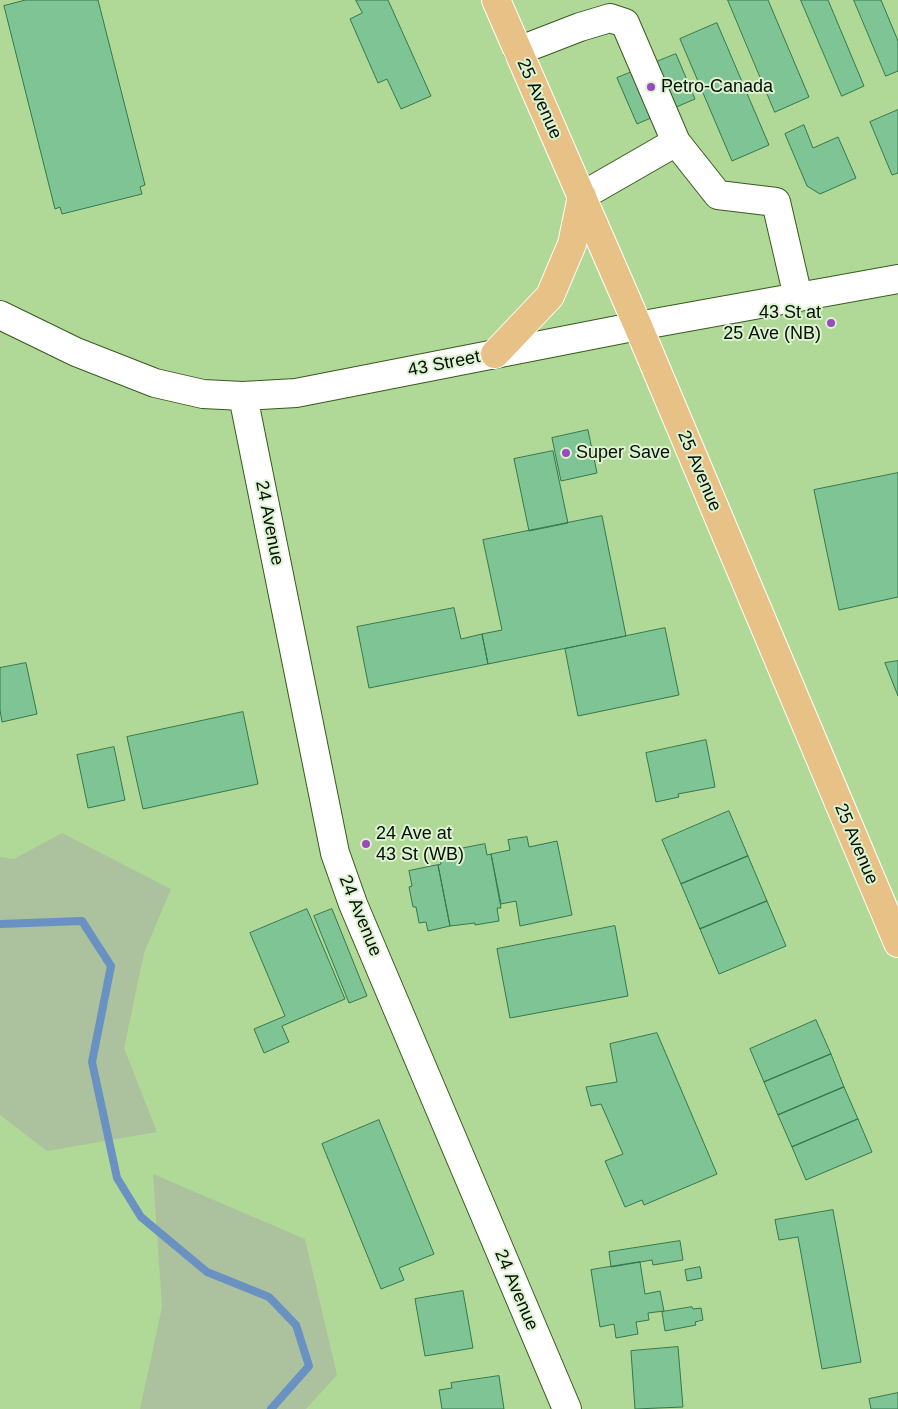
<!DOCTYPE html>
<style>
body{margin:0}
canvas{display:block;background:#b0d896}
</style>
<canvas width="898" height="1409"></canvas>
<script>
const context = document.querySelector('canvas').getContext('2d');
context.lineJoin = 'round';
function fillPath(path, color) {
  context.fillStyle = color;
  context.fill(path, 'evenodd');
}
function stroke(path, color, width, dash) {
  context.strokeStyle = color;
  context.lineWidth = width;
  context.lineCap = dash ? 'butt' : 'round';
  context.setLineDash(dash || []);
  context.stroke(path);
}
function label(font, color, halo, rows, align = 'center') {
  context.font = font + ' Arial,sans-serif';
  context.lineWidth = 4;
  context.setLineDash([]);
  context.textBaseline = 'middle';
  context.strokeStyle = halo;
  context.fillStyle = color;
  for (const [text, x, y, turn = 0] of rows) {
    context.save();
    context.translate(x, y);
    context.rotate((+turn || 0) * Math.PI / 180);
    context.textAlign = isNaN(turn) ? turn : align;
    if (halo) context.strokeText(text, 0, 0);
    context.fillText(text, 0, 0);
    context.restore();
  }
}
fillPath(new Path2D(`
 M62,833l109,56 -27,64 -20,95 33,84 -110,19 -47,-36v-258l14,2z
 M153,1174l152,65 32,136 -31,34h-166l22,-102z`), '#acc29e');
stroke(new Path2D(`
 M0,924l82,-3 29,45 -19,96 25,116 24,39 66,55 62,25 27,28 13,41 -38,43`), '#6991c1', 8);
const building = new Path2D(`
 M26,0h72l47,185 -5,2 2,7 -80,20 -2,-7 -5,2 -51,-203z
 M356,0h32l43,96 -30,13 -14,-30 -9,4 -28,-64 12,-6z
 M728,0h40l41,97 -34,15z
 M801,0h27l36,86 -22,10z
 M854,0h27l17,41v30l-12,5z
 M717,23l52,122 -37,16 -52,-122z
 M676,54l19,45 -58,25 -20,-46z
 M898,110v63l-6,2 -22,-53z
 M804,125l9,23 25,-11 18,41 -36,16 -13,-8 -22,-52z
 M588,430l9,43 -36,8 -9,-43z
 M553,451l15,72 -39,8 -15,-72z
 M898,473v124l-59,13 -25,-120z
 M602,516l24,120 -138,28 -6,-30 20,-4 -19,-90z
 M454,608l7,31 21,-5 6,30 -119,24 -12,-61z
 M665,628l14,67 -101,21 -13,-67z
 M898,661v35l-13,-33z
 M26,663l11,51 -35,8 -2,-12v-42z
 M243,712l15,72 -115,25 -16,-72z
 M706,740l9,47 -37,7 1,3 -23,5 -10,-49z
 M114,747l11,53 -37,8 -11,-53z
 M729,811l19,45 -67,28 -19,-44z
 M527,837l2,10 28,-6 15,74 -52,11 -4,-25 -15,3 -10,-50 19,-4 -2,-10z
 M485,844l2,11 4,-1 10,54h-4l2,13 -24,4v-2l-25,3 -12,-61 3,-1 -2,-11z
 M748,856l19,45 -67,28 -19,-45z
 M438,865l12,61 -22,5 -2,-9 -7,1 -3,-16h-3l-4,-20 3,-1 -3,-15z
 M767,901l19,45 -67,28 -19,-45z
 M307,909l38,90 -63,27 7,16 -25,11 -10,-24 31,-13 -35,-83z
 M332,909l35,87 -18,7 -35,-87z
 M615,926l13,70 -118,22 -13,-69z
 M816,1020l15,34 -67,28 -14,-33z
 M657,1033l60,141 -73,31 -2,-5 -17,7 -20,-46 18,-7 -22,-50 -10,2 -5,-19 31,-5 -7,-38z
 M831,1054l13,33 -66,28 -14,-33z
 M844,1087l14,32 -66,28 -14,-32z
 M858,1119l14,33 -66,28 -14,-33z
 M379,1120l55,134 -35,14 5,12 -23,9 -59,-145z
 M833,1210l28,152 -39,7 -24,-132 -19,3 -4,-20z
 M680,1241l3,19 -30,5 -1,-5 -41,7 -2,-15z
 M640,1262l5,32 15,-3 4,20 -16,2 1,7 -13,2 2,12 -22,4 -2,-14 -14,3 -9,-57z
 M700,1267l2,11 -15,3 -2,-11z
 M463,1291l10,57 -48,8 -10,-57z
 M692,1307l1,2 8,-1 2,12 -8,2 1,3 -31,6 -3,-19z
 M678,1347l5,60 -48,2 -4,-58z
 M499,1376l5,33h-62l-3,-19 13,-2 -1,-5z
 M898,1393v16h-27l-2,-10z`);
fillPath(building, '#7fc495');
stroke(building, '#34784d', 1);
const minor = new Path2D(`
 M518,51l62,-24 30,-9 15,5 51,119 -94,54
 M676,142l42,53 58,7 22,95
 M0,315l76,37 79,31 48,11 40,2 53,-3 342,-67 260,-47
 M243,396l92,457 18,51 214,505`);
const major = new Path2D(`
 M496,0l142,326 260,617
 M495,354l55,-58 22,-52 10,-48`);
stroke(minor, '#395b1e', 30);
stroke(major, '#fff', 30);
stroke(minor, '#fff', 28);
stroke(major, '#e8c186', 28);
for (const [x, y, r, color] of [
 [651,87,5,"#994bbd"],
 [831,323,5,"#994bbd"],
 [566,453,5,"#994bbd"],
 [366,844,5,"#994bbd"]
]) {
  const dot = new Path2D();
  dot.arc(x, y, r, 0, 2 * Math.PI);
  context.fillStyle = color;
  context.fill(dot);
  stroke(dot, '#ddf2d1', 2);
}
label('18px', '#041000', '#ddf2d1', [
 ["Petro-Canada",661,87],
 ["43 St at",821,313,"right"],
 ["25 Ave (NB)",821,334,"right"],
 ["Super Save",576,453],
 ["24 Ave at",376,834],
 ["43 St (WB)",376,855]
], 'left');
label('18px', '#041000', '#ddf2d1', [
 ["25 Avenue",539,99,66],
 ["43 Street",444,364,-11],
 ["25 Avenue",699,471,67],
 ["24 Avenue",269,523,79],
 ["25 Avenue",856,844,67],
 ["24 Avenue",360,916,68],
 ["24 Avenue",516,1290,67]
]);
</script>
